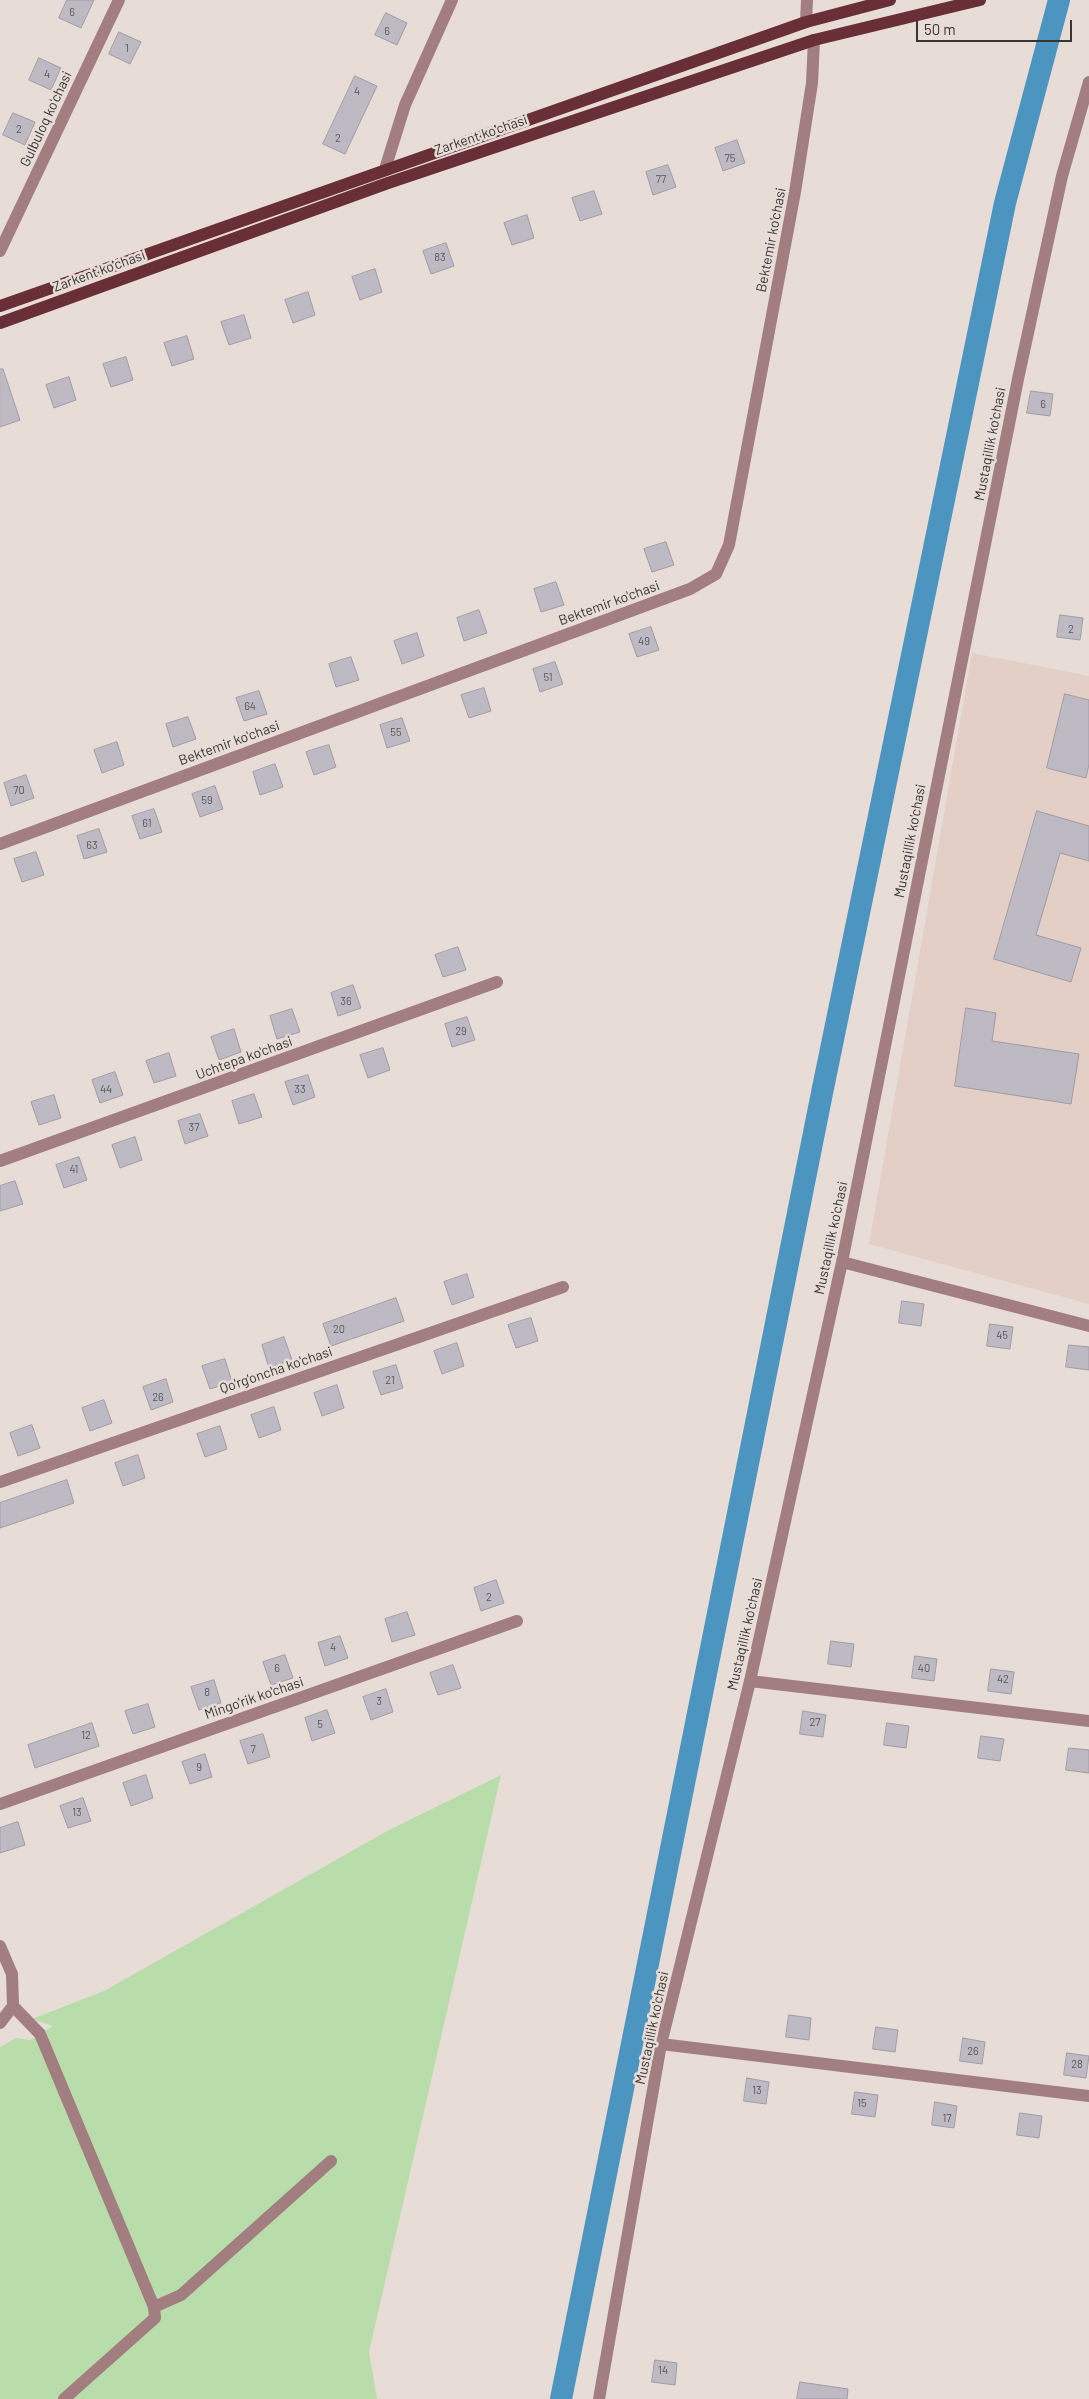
<!DOCTYPE html>
<style>
body{margin:0}
#map{position:relative;width:1089px;height:2399px;overflow:hidden;background:#e8dcd7;font-family:Barlow,sans-serif}
canvas{display:block}
.scale{position:absolute;left:916px;top:20px;width:156px;height:22px;box-sizing:border-box;border:2px solid #393532;border-top:0;padding-left:6px;font-size:15px;line-height:18px;white-space:nowrap;color:#393532;-webkit-text-stroke:4px #e8dcd7;paint-order:stroke}
</style>
<div id="map">
<canvas width="1089" height="2399"></canvas>
<div class="scale">50 m</div>
</div>
<script>
const context = document.querySelector('canvas').getContext('2d');
context.lineJoin = 'round';
function fillPath(path, color) {
  context.fillStyle = color;
  context.fill(path, 'evenodd');
}
function stroke(path, color, width, dash) {
  context.strokeStyle = color;
  context.lineWidth = width;
  context.lineCap = dash ? 'butt' : 'round';
  context.setLineDash(dash || []);
  context.stroke(path);
}
function label(font, color, halo, rows, align = 'center') {
  context.font = font + ' Barlow,sans-serif';
  context.lineWidth = 5;
  context.setLineDash([]);
  context.textBaseline = 'middle';
  context.strokeStyle = halo;
  context.fillStyle = color;
  for (const [text, x, y, turn = 0] of rows) {
    context.save();
    context.translate(x, y);
    context.rotate((+turn || 0) * Math.PI / 180);
    context.textAlign = isNaN(turn) ? turn : align;
    if (halo) context.strokeText(text, 0, 0);
    context.fillText(text, 0, 0);
    context.restore();
  }
}
fillPath(new Path2D(`
 M972,653l117,23v628l-220,-60z`), '#e3cfc6');
fillPath(new Path2D(`
 M501,1775l-132,577 8,47h-377v-352l16,-9 14,2 23,-14 -21,-7 72,-28 285,-161z`), '#b8ddaa');
stroke(new Path2D(`
 M561,2399l262,-1311 182,-885 54,-203`), '#4c95c0', 22);
const building = new Path2D(`
 M67,0h27l-13,28 -22,-10z
 M386,13l21,10 -10,22 -22,-10z
 M119,32l22,10 -11,22 -21,-10z
 M39,58l22,10 -10,22 -22,-10z
 M355,76l22,10 -32,68 -22,-10z
 M13,113l22,9 -10,23 -22,-10z
 M737,140l8,23 -22,8 -8,-23z
 M668,165l8,22 -23,8 -7,-23z
 M594,191l8,23 -22,7 -8,-23z
 M527,215l7,23 -22,7 -8,-22z
 M446,243l8,23 -23,8 -8,-23z
 M375,269l7,23 -22,8 -8,-23z
 M308,292l7,23 -22,8 -8,-23z
 M244,315l7,23 -22,7 -8,-23z
 M187,336l7,23 -22,7 -8,-23z
 M126,357l7,23 -22,7 -8,-23z
 M0,369h3l17,51 -20,7z
 M69,377l7,23 -22,8 -8,-23z
 M1031,391l22,3 -3,22 -23,-3z
 M666,542l8,23 -22,7 -8,-23z
 M556,582l8,23 -23,7 -7,-23z
 M479,610l8,23 -23,8 -7,-23z
 M1060,615l23,3 -3,22 -23,-3z
 M651,627l8,23 -22,7 -8,-23z
 M417,633l7,23 -22,8 -8,-23z
 M351,657l8,23 -23,7 -7,-23z
 M555,662l8,22 -23,8 -7,-23z
 M484,688l7,23 -22,7 -8,-23z
 M259,691l8,23 -23,7 -8,-23z
 M1065,694l24,6v64l-3,14 -39,-10z
 M188,717l8,22 -23,8 -7,-23z
 M402,718l8,23 -23,7 -7,-23z
 M117,742l7,23 -22,8 -8,-23z
 M329,745l7,22 -22,8 -8,-23z
 M275,764l8,23 -23,8 -7,-23z
 M26,775l8,23 -23,8 -7,-23z
 M215,786l8,23 -23,8 -8,-23z
 M154,809l8,23 -22,7 -8,-23z
 M1037,811l52,15v35l-29,-8 -24,82 45,13 -10,34 -77,-23z
 M99,829l8,23 -23,7 -7,-23z
 M36,852l8,23 -22,7 -8,-23z
 M458,947l8,23 -23,7 -8,-22z
 M353,985l8,23 -23,8 -7,-23z
 M966,1008l30,5 -4,28 87,13 -8,50 -116,-18z
 M292,1009l8,23 -23,7 -7,-23z
 M467,1017l8,23 -23,7 -7,-23z
 M234,1029l7,23 -22,8 -8,-23z
 M383,1048l7,22 -22,8 -8,-23z
 M169,1053l7,23 -22,7 -8,-22z
 M115,1072l8,23 -23,8 -8,-23z
 M308,1075l7,22 -22,8 -8,-23z
 M254,1094l8,23 -23,7 -7,-23z
 M54,1095l7,23 -22,7 -8,-23z
 M200,1114l8,22 -23,8 -7,-23z
 M135,1137l7,23 -22,8 -8,-23z
 M79,1157l8,23 -23,8 -8,-23z
 M15,1181l8,23 -23,7v-25z
 M467,1274l7,23 -22,8 -8,-23z
 M396,1298l8,23 -73,25 -8,-22z
 M902,1301l22,3 -3,22 -22,-3z
 M531,1318l7,23 -22,7 -8,-23z
 M990,1324l23,3 -3,22 -23,-3z
 M284,1337l8,23 -23,8 -7,-23z
 M457,1343l7,23 -22,8 -8,-23z
 M1069,1345l20,2v23l-23,-3z
 M225,1359l7,23 -22,7 -8,-23z
 M396,1365l7,23 -22,7 -8,-23z
 M166,1379l7,23 -22,8 -8,-23z
 M337,1385l7,23 -22,8 -8,-23z
 M104,1400l8,23 -22,8 -8,-23z
 M274,1407l7,23 -22,8 -8,-23z
 M32,1425l8,23 -22,8 -8,-23z
 M220,1426l7,23 -22,8 -8,-23z
 M138,1455l7,23 -22,8 -8,-23z
 M67,1480l7,23 -74,25v-25z
 M496,1580l8,23 -23,8 -7,-23z
 M407,1612l8,23 -23,7 -7,-23z
 M340,1636l8,22 -23,8 -7,-23z
 M831,1641l23,3 -3,23 -23,-3z
 M285,1655l8,23 -22,7 -8,-23z
 M915,1656l22,3 -3,22 -22,-3z
 M453,1665l8,23 -23,7 -8,-22z
 M991,1669l23,3 -3,22 -23,-3z
 M214,1680l7,23 -22,7 -8,-23z
 M386,1689l7,23 -22,8 -8,-23z
 M148,1704l7,23 -22,7 -8,-23z
 M327,1710l8,23 -23,8 -7,-23z
 M803,1711l23,4 -3,22 -23,-3z
 M92,1723l7,23 -64,22 -7,-23z
 M887,1723l22,3 -3,22 -22,-3z
 M263,1734l7,23 -22,7 -8,-23z
 M981,1736l23,3 -4,22 -22,-3z
 M1069,1748l20,2v23l-23,-3z
 M205,1754l7,23 -22,7 -8,-22z
 M146,1775l7,23 -22,8 -8,-23z
 M83,1798l8,23 -23,7 -8,-22z
 M18,1822l7,23 -25,8v-25z
 M789,2015l22,3 -2,22 -23,-3z
 M876,2027l22,3 -3,22 -22,-3z
 M963,2038l22,4 -3,22 -22,-3z
 M1067,2053l22,3 -3,22 -22,-3z
 M747,2078l22,4 -3,22 -22,-3z
 M855,2092l23,3 -3,22 -23,-3z
 M935,2102l22,4 -3,22 -22,-3z
 M1020,2113l22,3 -3,22 -22,-3z
 M655,2360l22,3 -2,22 -23,-3z
 M800,2382l48,7 -1,10h-50z`);
fillPath(building, '#bebac4');
stroke(building, '#a09ba5', 1);
stroke(new Path2D(`
 M806,22l1,-22
 M385,169l20,-64 47,-105
 M0,251l119,-251
 M0,844l690,-255 26,-15 13,-29 66,-353 17,-109 2,-43
 M0,1161l497,-179
 M842,1262l247,64
 M0,1482l563,-195
 M750,1681l339,40
 M0,1804l517,-183
 M0,1946l12,28 1,32 -13,17
 M13,2006l27,28 114,273 1,11 -91,81
 M661,2044l428,52
 M154,2307l27,-12 150,-134
 M599,2399l62,-355 89,-363 92,-419 176,-883 44,-203 27,-94`), '#a27e80', 12);
stroke(new Path2D(`
 M0,306l806,-284 84,-22
 M0,323l388,-140 426,-143 166,-40`), '#692f36', 12);
label('11px', '#5a5656', null, [
 ["6",72,12],
 ["6",387,31],
 ["1",127,48],
 ["4",47,74],
 ["4",357,91],
 ["2",19,129],
 ["2",338,138],
 ["75",730,158],
 ["77",661,179],
 ["83",440,257],
 ["6",1043,404],
 ["2",1071,629],
 ["49",644,641],
 ["51",548,677],
 ["64",250,706],
 ["55",396,732],
 ["70",19,790],
 ["59",207,800],
 ["61",147,823],
 ["63",92,845],
 ["36",346,1001],
 ["29",461,1031],
 ["44",106,1089],
 ["33",300,1089],
 ["37",194,1127],
 ["41",74,1169],
 ["20",339,1329],
 ["45",1002,1335],
 ["21",390,1380],
 ["26",158,1397],
 ["2",489,1597],
 ["4",333,1647],
 ["6",277,1668],
 ["40",924,1668],
 ["42",1003,1679],
 ["8",207,1692],
 ["3",379,1701],
 ["27",815,1722],
 ["5",320,1724],
 ["12",86,1735],
 ["7",253,1749],
 ["9",199,1767],
 ["13",77,1812],
 ["26",973,2051],
 ["28",1077,2064],
 ["13",757,2090],
 ["15",862,2103],
 ["17",947,2118],
 ["14",663,2370]
]);
label('14px', '#393532', '#e8dcd7', [
 ["Gulbuloq ko'chasi",46,119,-65],
 ["Zarkent ko'chasi",481,135,-19],
 ["Bektemir ko'chasi",771,240,-79],
 ["Zarkent ko'chasi",99,271,-20],
 ["Mustaqillik ko'chasi",990,444,-79],
 ["Bektemir ko'chasi",609,603,-20],
 ["Bektemir ko'chasi",229,743,-20],
 ["Mustaqillik ko'chasi",910,841,-79],
 ["Uchtepa ko'chasi",244,1058,-20],
 ["Mustaqillik ko'chasi",831,1238,-78],
 ["Qo'rg'oncha ko'chasi",276,1370,-19],
 ["Mustaqillik ko'chasi",745,1634,-77],
 ["Mingo'rik ko'chasi",254,1698,-19],
 ["Mustaqillik ko'chasi",652,2028,-78]
]);
</script>
